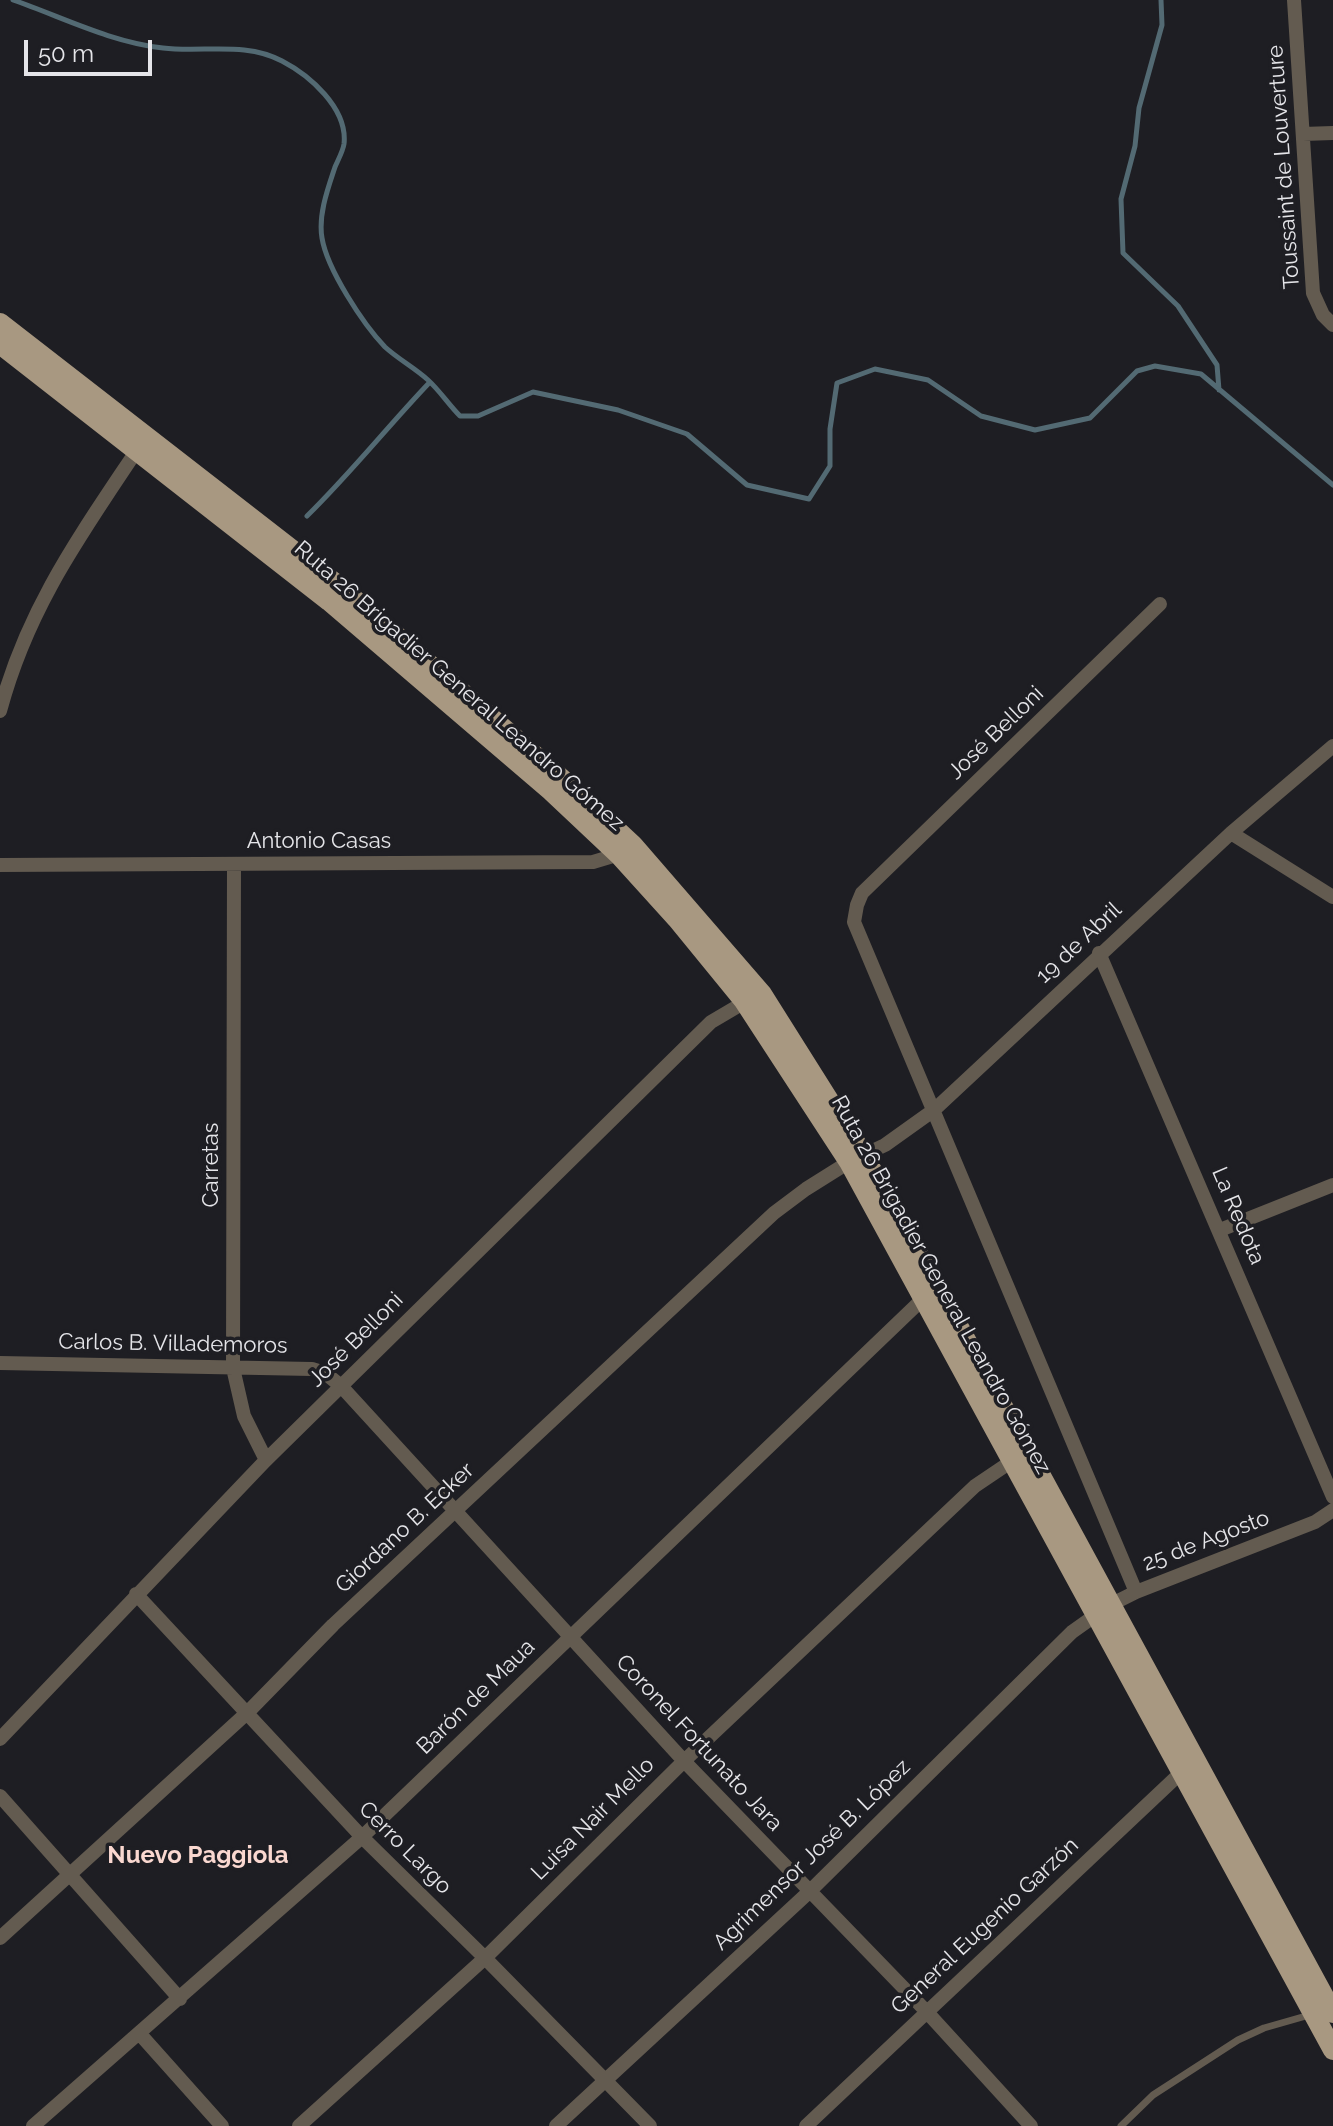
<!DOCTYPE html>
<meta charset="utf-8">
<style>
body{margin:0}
#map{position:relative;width:1333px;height:2126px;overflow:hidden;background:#1e1e23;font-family:Raleway,sans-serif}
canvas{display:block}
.scale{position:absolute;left:24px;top:40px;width:128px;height:36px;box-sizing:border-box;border:4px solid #e5e5e9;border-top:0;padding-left:10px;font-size:24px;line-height:28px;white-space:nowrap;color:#e5e5e9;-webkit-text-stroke:6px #1e1e23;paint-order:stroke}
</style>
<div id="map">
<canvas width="1333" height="2126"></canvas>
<div class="scale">50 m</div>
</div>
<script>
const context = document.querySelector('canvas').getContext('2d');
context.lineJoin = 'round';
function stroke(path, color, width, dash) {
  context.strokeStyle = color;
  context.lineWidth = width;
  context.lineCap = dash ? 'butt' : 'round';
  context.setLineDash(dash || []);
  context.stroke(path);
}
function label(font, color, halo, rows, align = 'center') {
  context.font = font + ' Raleway,sans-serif';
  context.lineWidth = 7;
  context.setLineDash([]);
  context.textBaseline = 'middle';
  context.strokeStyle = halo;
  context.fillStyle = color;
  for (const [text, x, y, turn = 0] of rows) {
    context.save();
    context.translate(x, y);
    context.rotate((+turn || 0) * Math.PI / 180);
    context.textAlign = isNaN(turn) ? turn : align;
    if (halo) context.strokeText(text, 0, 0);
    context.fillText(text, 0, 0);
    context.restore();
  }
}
stroke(new Path2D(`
 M13,0c49,17 97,42 150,48 39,5 82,-7 119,13 27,14 66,47 62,83 -1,7 -6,16 -9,23 -7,21 -17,48 -13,71 5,31 41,86 63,109 13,12 30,21 43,33 12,11 21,25 32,36h18l55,-24 85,18 69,24 60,51 62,14 21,-33v-37l7,-46 38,-14 53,11 53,36 54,14 55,-12 47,-47 18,-5 46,8 132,111
 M1161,0l1,25 -23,83 -4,38 -14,53 2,54 55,53 39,59 2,25
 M307,516c43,-42 81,-90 123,-134`), '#536a73', 5);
stroke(new Path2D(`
 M1121,2126l32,-31 85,-55 26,-12 49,-14`), '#635b50', 7);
stroke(new Path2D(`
 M1294,0l19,293 10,22 10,10
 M1303,134l30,-1
 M0,711c28,-105 82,-178 141,-267
 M1231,833l102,64
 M234,864l-1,504 11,48 22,44
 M0,865l593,-3 30,-9
 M1099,953l234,544
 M1220,1230l113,-45
 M0,1363l312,6 13,4 16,13 343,375 242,250 105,115
 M1136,1592l-282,-670 3,-17 5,-12 298,-289
 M136,1594l226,243 123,121 165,168
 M0,1739l266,-279 445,-438 39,-23
 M0,1796l180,203
 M0,1938l248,-226 85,-87 441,-412 32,-24 43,-27 36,-17 49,-35 297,-277 102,-87
 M139,2033l83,93
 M33,2126l329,-289 567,-544
 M299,2126l186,-168 199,-197 291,-275 43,-29
 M556,2126l253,-234 263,-260 38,-27 26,-13 179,-70 18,-12
 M806,2126l381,-359`), '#635b50', 14);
stroke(new Path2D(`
 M0,323l340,264 221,191 72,67 129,149 102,162 163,294 306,563
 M0,344l329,257 222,190 69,65 57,63 67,82 105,161 484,888`), '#a89881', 20);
label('22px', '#e5e5e9', '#1e1e23', [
 ["Toussaint de Louverture",1284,167,-94],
 ["Ruta 26 Brigadier General Leandro Gómez",459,686,41],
 ["José Belloni",996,733,-44],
 ["Antonio Casas",319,841],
 ["19 de Abril",1079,943,-43],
 ["Carretas",211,1165,-90],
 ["La Redota",1238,1216,67],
 ["Ruta 26 Brigadier General Leandro Gómez",941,1285,61],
 ["José Belloni",356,1340,-45],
 ["Carlos B. Villademoros",173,1344,1],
 ["Giordano B. Ecker",405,1528,-43],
 ["25 de Agosto",1206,1541,-21],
 ["Barón de Maua",476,1697,-44],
 ["Coronel Fortunato Jara",699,1743,47],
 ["Luisa Nair Mello",593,1819,-45],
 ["Cerro Largo",405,1848,45],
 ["Agrimensor José B. López",812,1855,-44],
 ["General Eugenio Garzón",985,1926,-43]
]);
label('bold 24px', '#fad8d0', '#1e1e23', [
 ["Nuevo Paggiola",198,1856]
]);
</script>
